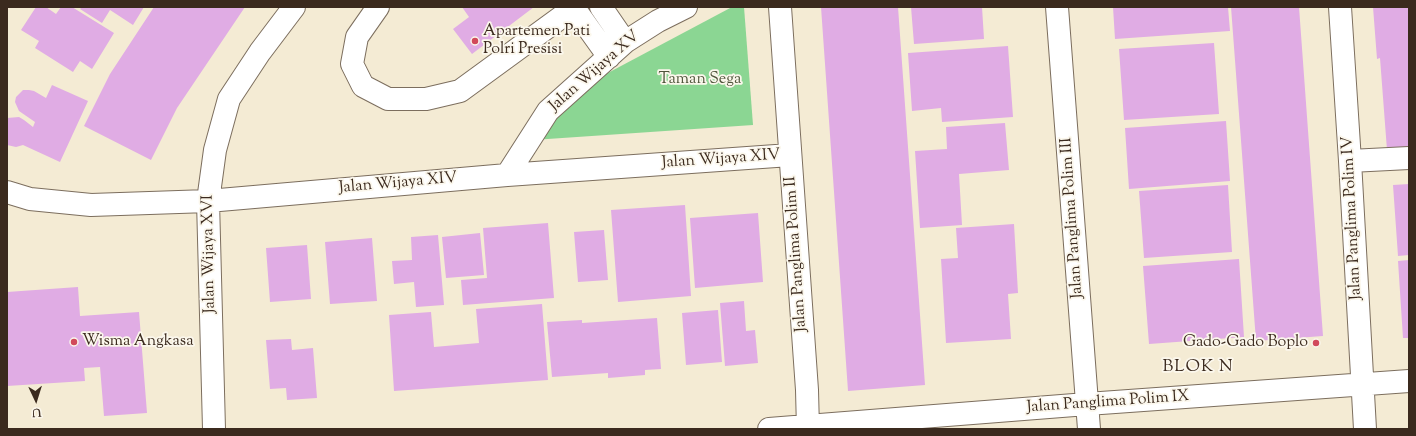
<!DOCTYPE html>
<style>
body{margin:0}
#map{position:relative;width:1416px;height:436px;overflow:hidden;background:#f4ebd4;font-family:"Sorts Mill Goudy",serif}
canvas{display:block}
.frame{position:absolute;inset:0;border:8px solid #3b2a1e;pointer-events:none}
.north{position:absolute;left:16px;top:380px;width:40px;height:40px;-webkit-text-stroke:3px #fbf7ec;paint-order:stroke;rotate:176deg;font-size:11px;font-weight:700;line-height:16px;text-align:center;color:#3b2a1e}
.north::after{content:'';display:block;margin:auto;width:14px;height:18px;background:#3b2a1e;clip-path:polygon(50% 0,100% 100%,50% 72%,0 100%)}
</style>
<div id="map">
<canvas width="1416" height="436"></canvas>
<div class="frame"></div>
<div class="north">U</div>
</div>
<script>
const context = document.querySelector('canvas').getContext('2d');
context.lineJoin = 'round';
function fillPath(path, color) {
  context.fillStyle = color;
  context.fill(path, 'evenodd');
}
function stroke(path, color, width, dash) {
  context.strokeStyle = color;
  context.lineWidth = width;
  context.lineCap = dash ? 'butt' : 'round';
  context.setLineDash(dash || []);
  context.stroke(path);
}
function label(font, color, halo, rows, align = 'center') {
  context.font = font + ' "Sorts Mill Goudy",serif';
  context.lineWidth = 3.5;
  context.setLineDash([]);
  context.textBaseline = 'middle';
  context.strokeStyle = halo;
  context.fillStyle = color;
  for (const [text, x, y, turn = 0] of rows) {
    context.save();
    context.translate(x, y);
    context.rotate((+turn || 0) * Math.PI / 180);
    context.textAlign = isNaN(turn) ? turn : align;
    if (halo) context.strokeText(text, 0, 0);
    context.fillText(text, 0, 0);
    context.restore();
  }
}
fillPath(new Path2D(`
 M732,7h12l9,118 -220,15 56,-57z`), '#8bd693');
fillPath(new Path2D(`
 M36,7h10l10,7 5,-7h11l42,26 -22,36 -12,-8 -7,11 -38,-24 4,-7 -18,-11z
 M82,7h62l-11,18 -23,-15 -8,13 -22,-14z
 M154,7h91l-68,101 -26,52 -67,-34 26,-52z
 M462,7h72l-62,47 -19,-25 16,-12z
 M821,7h77l27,378 -77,6z
 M911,7h71l2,32 -70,5z
 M1113,7h115l2,24 -115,8z
 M1231,7h68l24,329 -67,5z
 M1373,7h36v141l-22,2 -7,-92 -3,1z
 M1214,43l5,71 -95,6 -5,-71z
 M1008,46l5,71 -71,5 -1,-14 -29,3 -4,-58z
 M52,85l36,16 -28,61 -37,-17 -7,2 -9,-2v-27l12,-1 5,3 9,7 2,-5 -16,-11 -4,-9 1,-5 7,-7h6l5,1 12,7z
 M1226,121l4,60 -101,8 -4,-61z
 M1005,123l4,47 -50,4 3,51 -42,3 -5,-77 32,-2 -1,-22z
 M1409,184v71l-11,1 -5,-71z
 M1228,185l4,67 -88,6 -5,-67z
 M685,205l6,91 -73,6 -7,-92z
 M758,213l5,69 -68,6 -5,-70z
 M548,223l6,75 -91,7 -2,-25 26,-2 -4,-50z
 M1014,224l4,69 -10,1 3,45 -65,4 -5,-84 17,-1 -2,-30z
 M604,230l4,50 -30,2 -4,-50z
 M480,233l4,42 -38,3 -4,-41z
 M438,235l6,70 -28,2 -2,-25 -20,2 -2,-23 20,-1 -1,-23z
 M372,238l5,63 -47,3 -5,-62z
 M307,245l4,54 -41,3 -4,-54z
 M1239,259l5,78 -95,7 -6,-78z
 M1409,260v78h-6l-5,-77z
 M78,287l2,29 59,-4 8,101 -43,3 -4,-49 -16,1 1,13 -78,5v-94z
 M744,301l2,30 9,-1 3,33 -33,3 -5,-63z
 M542,304l6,76 -154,11 -5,-76 42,-3 3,35 45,-4 -3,-34z
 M718,310l4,52 -36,3 -4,-52z
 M657,318l4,51 -16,1v5l-37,3v-5l-56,4 -5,-55 35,-2v3z
 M291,339l1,11 21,-2 4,50 -30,2 -1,-12 -16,1 -4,-49z`), '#e0ace4');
const minor = new Path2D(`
 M378,7l-21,30 -5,27 11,22 25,13h38l34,-8 115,-84
 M601,7l24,35
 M780,7l27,383 1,39
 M1057,7l32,422
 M1340,7l10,154 15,268
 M574,8l35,49
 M1350,161l59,-3
 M507,175l41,-64 77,-69 33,-21 28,-14
 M7,192l23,7 61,6 117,-4 299,-26 283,-20
 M214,429l-6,-228 7,-51 14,-51 31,-47 34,-45
 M769,429l318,-25 322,-23`);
stroke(minor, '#7c6e5e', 24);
stroke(minor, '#fff', 22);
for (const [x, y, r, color] of [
 [475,41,4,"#d1495b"],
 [74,342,4,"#d1495b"],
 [1316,343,4,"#d1495b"]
]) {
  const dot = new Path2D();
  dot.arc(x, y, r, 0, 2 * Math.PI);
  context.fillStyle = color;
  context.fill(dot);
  stroke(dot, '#fbf7ec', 1.5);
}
label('16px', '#3b2a1e', '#fbf7ec', [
 ["Apartemen Pati",483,32],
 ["Polri Presisi",483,50],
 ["Wisma Angkasa",82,342],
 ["Gado-Gado Boplo",1308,343,"right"]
], 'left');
label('16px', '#3b2a1e', '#fbf7ec', [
 ["Jalan Wijaya XV",595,72,-41],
 ["Jalan Wijaya XIV",721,160,-4],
 ["Jalan Wijaya XIV",398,184,-5],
 ["Jalan Panglima Polim III",1073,218,-94],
 ["Jalan Panglima Polim IV",1353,218,-93],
 ["Jalan Wijaya XVI",210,254,-91],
 ["Jalan Panglima Polim II",797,254,-94],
 ["Jalan Panglima Polim IX",1108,403,-4]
]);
label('16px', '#4f553b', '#fbf7ec', [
 ["Taman Sega",700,80]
]);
context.letterSpacing = '1px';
label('17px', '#3b2a1e', '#fbf7ec', [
 ["BLOK N",1198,368]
]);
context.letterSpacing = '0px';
</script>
